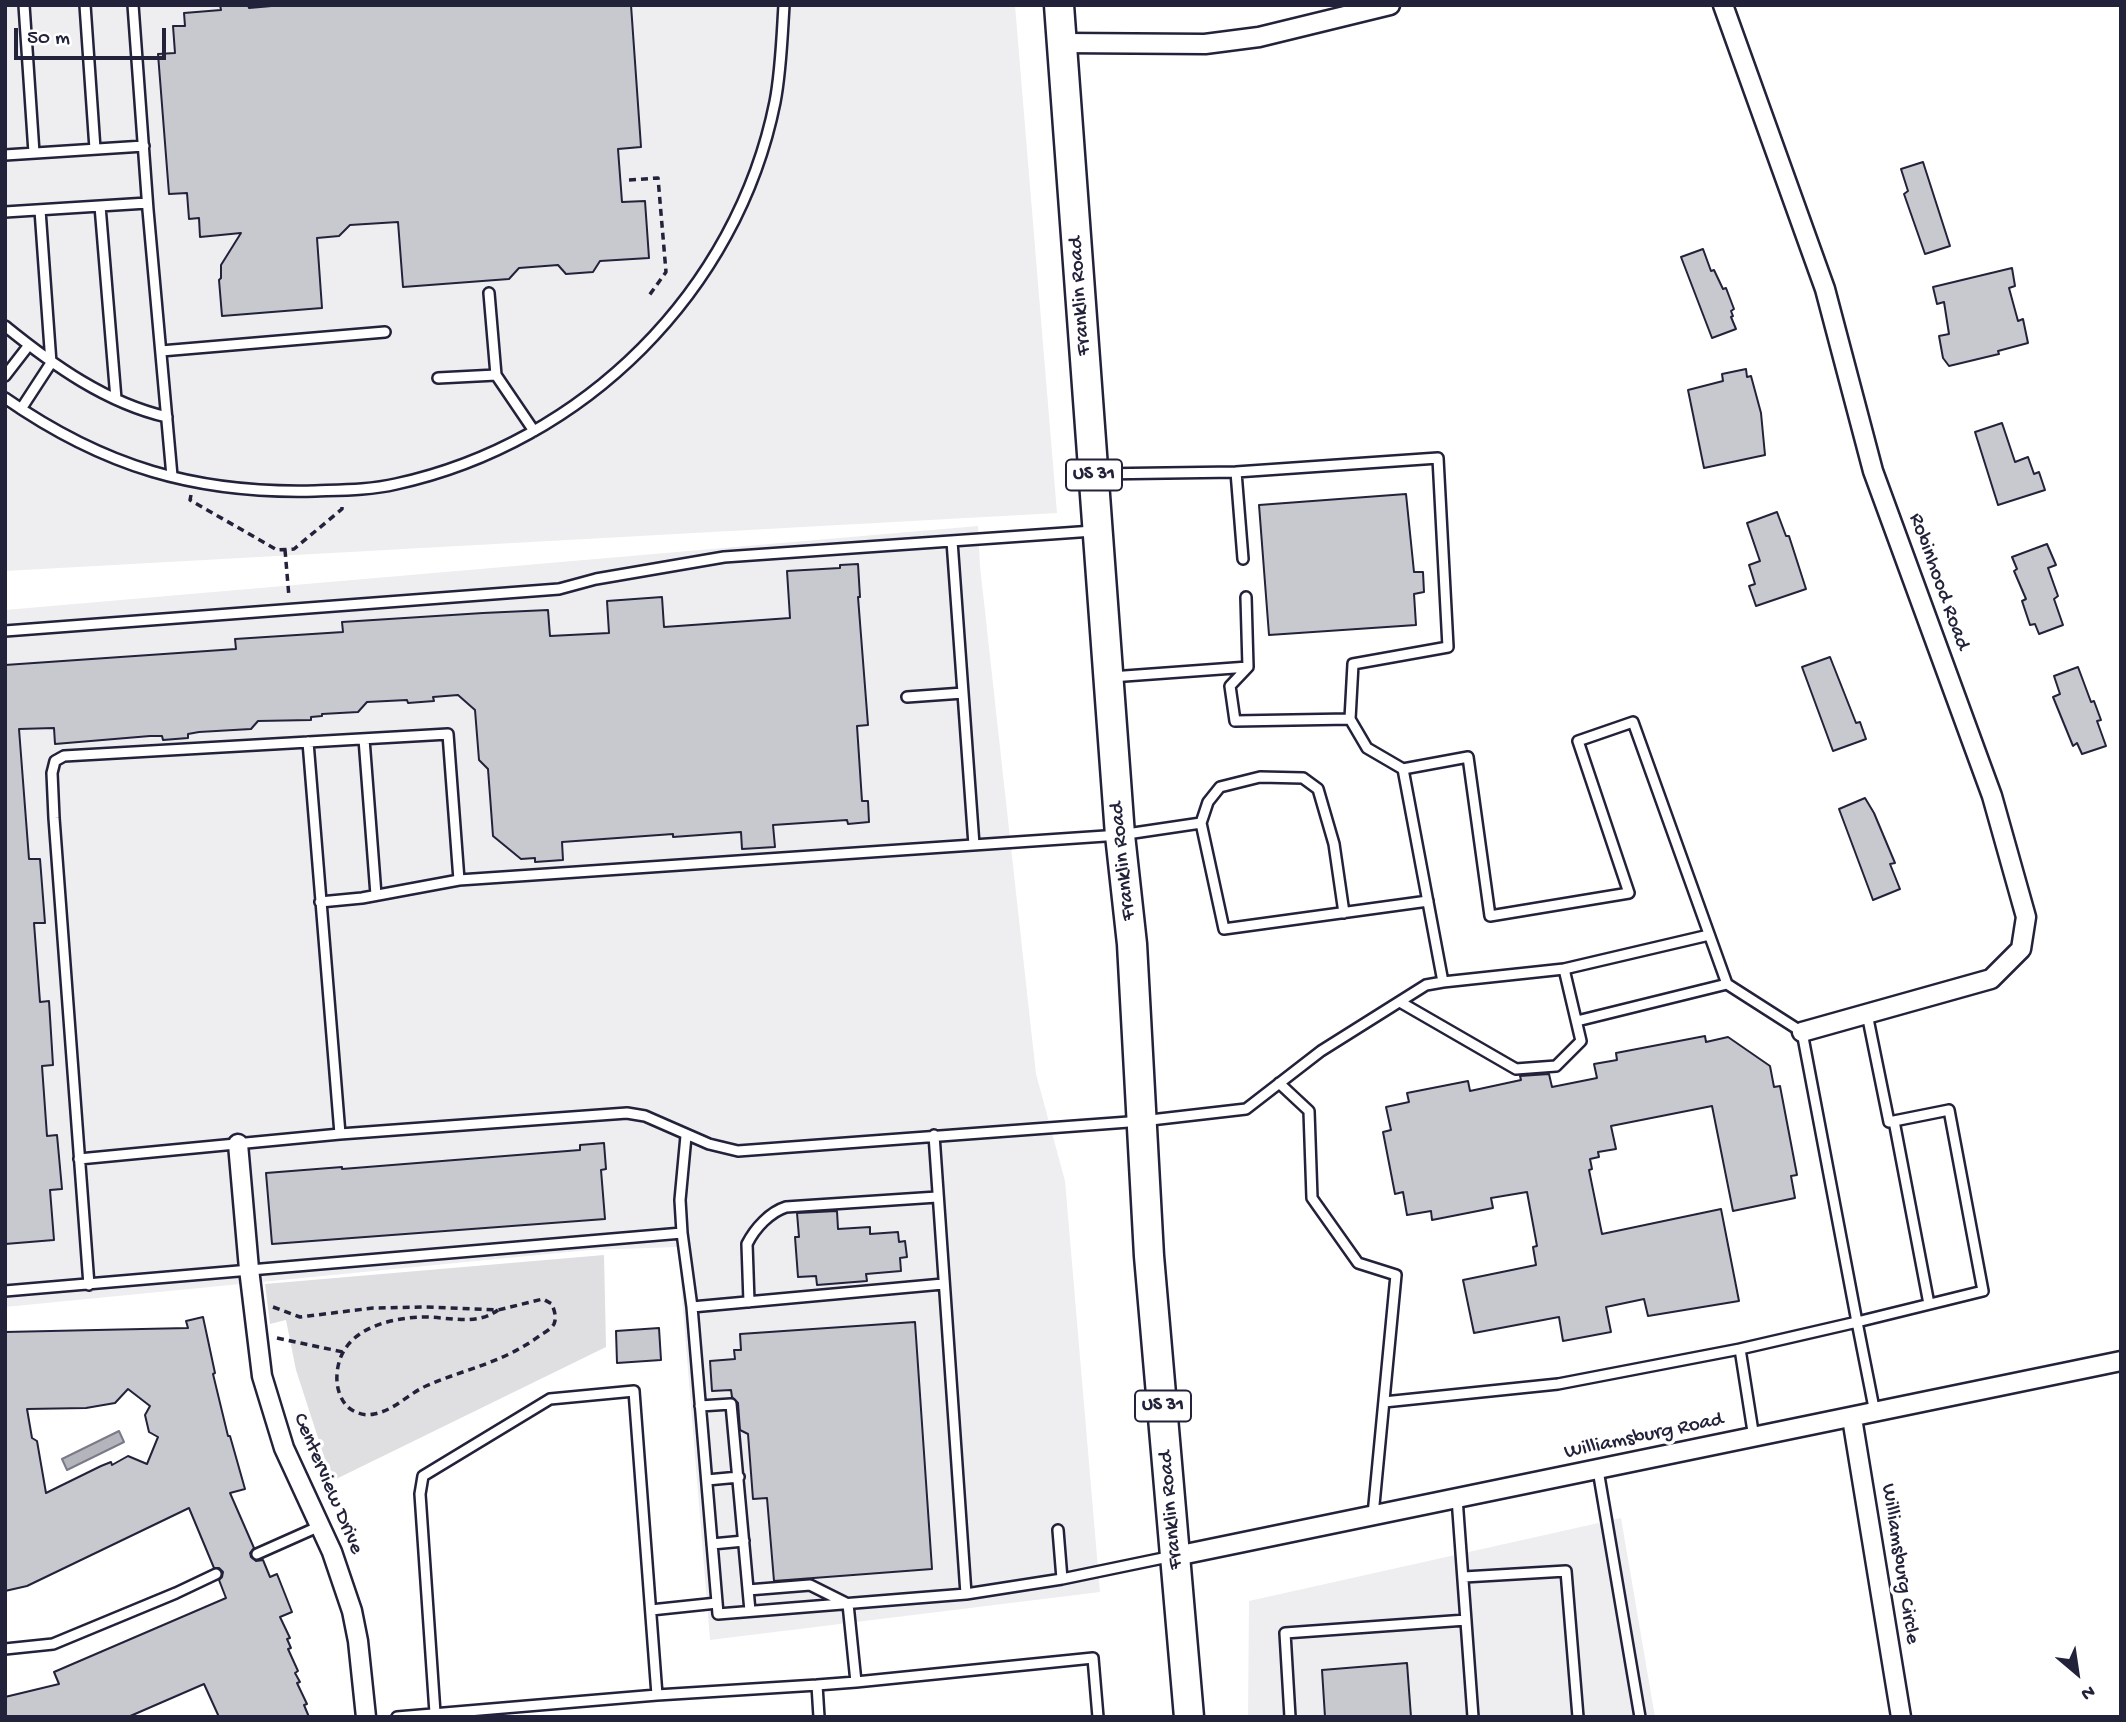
<!DOCTYPE html>
<style>
body{margin:0}
#map{position:relative;width:2126px;height:1722px;overflow:hidden;background:#fff;font-family:"Gochi Hand",sans-serif}
canvas{display:block}
.frame{position:absolute;inset:0;border:7px solid #22223b;pointer-events:none}
.north{position:absolute;left:2042px;top:1638px;width:70px;height:70px;-webkit-text-stroke:5px #fff;paint-order:stroke;rotate:151deg;font-size:19px;font-weight:700;line-height:28px;text-align:center;color:#22223b}
.north::after{content:'';display:block;margin:auto;width:24px;height:32px;background:#22223b;clip-path:polygon(50% 0,100% 100%,50% 72%,0 100%)}
.scale{position:absolute;left:14px;top:28px;width:152px;height:32px;box-sizing:border-box;border:4px solid #22223b;border-top:0;padding-left:9px;font-size:21px;line-height:24px;white-space:nowrap;color:#22223b;-webkit-text-stroke:5px #fff;paint-order:stroke}
</style>
<div id="map">
<canvas width="2126" height="1722"></canvas>
<div class="frame"></div>
<div class="north">N</div>
<div class="scale">50 m</div>
</div>
<script>
const context = document.querySelector('canvas').getContext('2d');
context.lineJoin = 'round';
function fillPath(path, color) {
  context.fillStyle = color;
  context.fill(path, 'evenodd');
}
function stroke(path, color, width, dash) {
  context.strokeStyle = color;
  context.lineWidth = width;
  context.lineCap = dash ? 'butt' : 'round';
  context.setLineDash(dash || []);
  context.stroke(path);
}
function label(font, color, halo, rows, align = 'center') {
  context.font = font + ' "Gochi Hand",sans-serif';
  context.lineWidth = 7;
  context.setLineDash([]);
  context.textBaseline = 'middle';
  context.strokeStyle = halo;
  context.fillStyle = color;
  for (const [text, x, y, turn = 0] of rows) {
    context.save();
    context.translate(x, y);
    context.rotate((+turn || 0) * Math.PI / 180);
    context.textAlign = isNaN(turn) ? turn : align;
    if (halo) context.strokeText(text, 0, 0);
    context.fillText(text, 0, 0);
    context.restore();
  }
}
fillPath(new Path2D(`
 M5,5h1010l42,508 -1052,58z
 M978,526l2,40 56,508 29,107 35,411 -390,48 -32,-393 -89,3 -584,57v-697z
 M1621,1518l34,199h-407l1,-116z`), '#eeeef1');
fillPath(new Path2D(`
 M604,1255l2,92 -274,134 -36,-111 -10,-50 -16,4 -5,-40z`), '#dfdfe2');
const water = new Path2D(`
 M119,1431l5,11 -57,28 -5,-11z`);
fillPath(water, '#b4b4bc');
stroke(water, '#7a7a88', 2);
const building = new Path2D(`
 M220,5h28l1,3 34,-3h348l10,142 -23,2 4,53 23,-1 4,57 -49,3 -7,11 -27,2 -8,-9 -39,3 -10,11 -106,8 -5,-65 -48,3 -11,11 -22,2 5,70 -100,8 -3,-36 2,-2v-13l20,-32 -41,4 -1,-19 -10,1 -2,-26 -18,1 -11,-140 17,-1 -2,-27h12l-1,-13 37,-3z
 M1923,162l27,84 -25,8 -21,-60 4,-3 -7,-22z
 M1703,249l8,22 3,-1 9,19 3,-1 8,21 -3,2 2,5 -2,1 5,12 -24,9 -31,-81z
 M2012,268l3,18 -6,2 9,33 5,-2 5,24 -30,8 1,3 -50,12 -6,-8 -4,-22 10,-2 -5,-32 -7,2 -4,-17z
 M1746,369l1,8 4,-1 10,37 4,42 -61,13 -16,-78 35,-9 -1,-7z
 M2002,423l13,39 13,-5 6,17 5,-2 6,18 -47,15 -23,-73z
 M1406,494l8,78h9l1,20 -10,2 2,31 -147,10 -10,-130z
 M1777,512l9,24h3l17,53 -50,17 -7,-20 6,-2 -6,-19 11,-4 -13,-38z
 M2047,544l9,21 -8,3 10,28 -4,3 9,26 -24,9 -4,-10 -5,1 -8,-24 4,-2 -12,-28 3,-2 -5,-12z
 M858,564l2,33h-2l10,128 -11,1 5,75h6l1,21 -21,2 -1,-4 -74,5 2,22 -33,2 -1,-17 -68,5v-3l-111,8 1,18 -28,2v-4l-14,1 -28,-23 -5,-67 -9,-9 -4,-50 -17,-15 -25,2 1,4 -26,2 -1,-3 -40,2 -9,10 -36,2v2l-11,1v3l-53,1 -7,8 -52,3 -11,2v4l-25,2 -1,-4h-12l-95,8 -1,-16 -35,1 10,130h11l5,64h-11l6,79 9,-1 4,64 -11,1 5,70 10,-1 5,54 -12,1 4,50 -49,4v-579l231,-16 -1,-10 108,-7 -1,-10 141,-9 65,-3 2,26 59,-3 -2,-32 55,-4 2,30 126,-9 -3,-47 53,-3v-3z
 M1830,657l26,66 4,-1 6,17 -33,12 -31,-84z
 M2078,667l13,35 3,-1 7,19 -4,1 9,25 -24,8 -5,-11 -4,3 -20,-49 7,-3 -6,-18z
 M1865,798l9,15 21,50 -5,1 10,25 -27,11 -34,-91z
 M1705,1036l1,6 22,-5 42,29 4,21 6,-1 17,89 -6,1 4,22 -62,13 -21,-105 -101,20 5,23 -18,3 1,5 -9,2 2,10 -3,1 13,64 119,-25 18,92 -91,15 -4,-17 -38,8 5,25 -48,9 -4,-24 -85,16 -11,-53 73,-15 -3,-18 4,-1 -10,-54 -36,6 2,10 -61,12 -1,-9 -24,4 -4,-23 -8,2 -12,-62 8,-2 -5,-23 23,-5 -2,-9 61,-12 2,10 51,-11 -1,-4 29,-2 3,13 45,-9 -3,-14 23,-4 -1,-7z
 M604,1143l2,26 -5,1 4,49 -333,25 -6,-71 76,-6v2l238,-19v-5z
 M837,1211l1,18 32,-2v7l28,-2 1,10 6,-1 2,16 -7,1 1,13 -35,3 1,7 -50,4 -1,-9 -18,1 -3,-40h4l-2,-24z
 M203,1317l12,56 -2,1 15,62h2l15,53 -15,4 24,55 -4,5 1,4 5,4 7,-1 7,17 7,-3 15,38 -12,5 10,21 -3,1 4,9 -3,1 10,22 -3,2 5,9 -3,1 10,21 -3,1 5,12h-90l-15,-33 -76,33h-123v-20l54,-13 -5,-12 172,-74 -7,-18 3,-3 1,-5 -4,-4h-5l-25,-60 -162,78 -22,5v-259l183,-4 -2,-7zM128,1389l22,17 -5,9 4,17 9,5 -11,27 -19,-8 -16,9 -1,-3 -10,4 -55,27 -9,-52 -5,-3 -5,-29 59,-1 29,-5z
 M915,1322l17,247 -158,12 -7,-83 -14,1 -5,-65 -8,-4 -2,-27 -6,-6 -1,-7 -19,1 -2,-30 25,-2 -1,-9h7l-1,-16z
 M659,1328l2,32 -44,3 -1,-32z
 M1407,1663l4,54h-86l-3,-47z`);
fillPath(building, '#c8c8cf');
stroke(building, '#22223b', 2);
const lane = new Path2D(`
 M24,5l10,148
 M85,5l10,144
 M133,5l15,205 24,266
 M5,155l139,-9
 M100,206l16,193
 M5,212l142,-9
 M5,326c48,39 101,77 162,91
 M161,351l224,-19
 M496,375l38,56
 M5,376l24,-31
 M438,378l58,-3 -7,-82
 M5,398c99,69 191,96 310,93 27,-1 55,-1 81,-7 188,-41 341,-193 379,-382 6,-31 7,-65 9,-97
 M21,409l30,-46 -11,-153
 M1236,472l7,87
 M1097,474l139,-2 202,-14 10,189 -95,17 -3,55
 M952,541l22,304
 M1246,597l2,70
 M5,631l554,-42 37,-10 128,-22 369,-26
 M1111,677l137,-10 -18,19 5,35 115,-2 17,29 36,21
 M907,697l56,-4
 M364,739l12,156
 M308,742l32,392
 M1201,823l7,-21 12,-15 40,-10 43,1 15,11 16,55 10,69
 M320,902l42,-4 97,-18 661,-45 81,-12 23,106 204,-28
 M1443,982l121,-13
 M1400,1002l116,67 40,-3 25,-25 -17,-72 145,-34
 M1577,1021l150,-37
 M1279,1083l30,28 3,87 46,65 38,12 -23,240
 M1894,1121l35,183
 M934,1135l32,459
 M686,1136l-6,64 2,33 10,74 26,307 248,-20 96,-15 111,-23
 M79,1159l261,-25 287,-21 18,3 64,28 29,7 404,-30 104,-12 75,-58 105,-66 17,-3 -40,-213 65,-12 22,159 139,-23 -51,-152 55,-19 94,262 75,48 55,290 126,-31 -34,-181 -60,12 -22,-108
 M89,1285l-35,-467 -2,-45 3,-12 9,-5 384,-22 11,146
 M5,1291l677,-58
 M749,1302l-2,-58c8,-16 23,-32 39,-37l151,-10
 M692,1307l251,-23
 M1740,1349l117,-27 18,91
 M1384,1402l174,-18 182,-35 14,89
 M700,1406l31,-2 19,207
 M1598,1470l42,247
 M707,1480l32,-3
 M1457,1498l16,219
 M1058,1530l4,49
 M712,1544l32,-3
 M257,1554l63,-28
 M1464,1577l102,-6 12,146
 M748,1590l62,-5 38,19 8,78 237,-24 5,59
 M651,1610l66,-7
 M5,1649l48,-5 123,-51 40,-19
 M435,1713l-15,-219 3,-18 127,-77 84,-8 23,304
 M397,1717l260,-22 160,-10
 M819,1717l-2,-32 39,-3
 M1290,1717l-5,-84 181,-13`);
const street = new Path2D(`
 M1723,5l102,284 48,182 119,325 34,121 -5,32 -30,30 -189,53
 M1062,43l143,1 54,-7 131,-32
 M238,1144l11,125 13,107 22,72 48,104 20,59 6,30 8,76
 M1852,1418l49,299
 M1176,1556l945,-195`);
const primary = new Path2D(`
 M1059,5l61,830 12,109 17,312 40,461`);
stroke(lane, '#22223b', 14);
stroke(street, '#22223b', 23);
stroke(primary, '#22223b', 33);
stroke(new Path2D(`
 M629,180l29,-2 8,94 -18,25
 M191,495l-1,5 87,50 17,-1 48,-40v-6
 M285,550l4,47
 M273,1307l27,10 8,-1 65,-8 53,-1 72,3 45,-11 9,5c2,6 5,13 2,20 -2,4 -8,8 -12,10 -38,29 -75,34 -116,52 -18,8 -31,24 -52,28 -8,2 -17,0 -25,-6 -9,-8 -13,-21 -12,-34 3,-43 47,-55 83,-57 27,-1 55,10 78,-7
 M277,1338l66,14`), '#22223b', 3.5, [7, 5]);
stroke(lane, '#fff', 9);
stroke(street, '#fff', 18);
stroke(primary, '#fff', 28);
for (const [x, y, w] of [
 [1094,475,56],
 [1163,1406,56]
]) {
  const box = new Path2D();
  box.roundRect(x - w / 2, y - 15.5, w, 31, 5);
  context.fillStyle = '#fff';
  context.fill(box);
  stroke(box, '#22223b', 2);
}
label('bold 19px', '#22223b', null, [
 ["US 31",1094,475],
 ["US 31",1163,1406]
]);
label('21px', '#22223b', '#fff', [
 ["Franklin Road",1081,296,-94],
 ["Robinhood Road",1938,582,70],
 ["Franklin Road",1124,861,-96],
 ["Williamsburg Road",1644,1437,-12],
 ["Centerview Drive",327,1484,67],
 ["Franklin Road",1172,1510,-95],
 ["Williamsburg Circle",1899,1564,81]
]);
</script>
